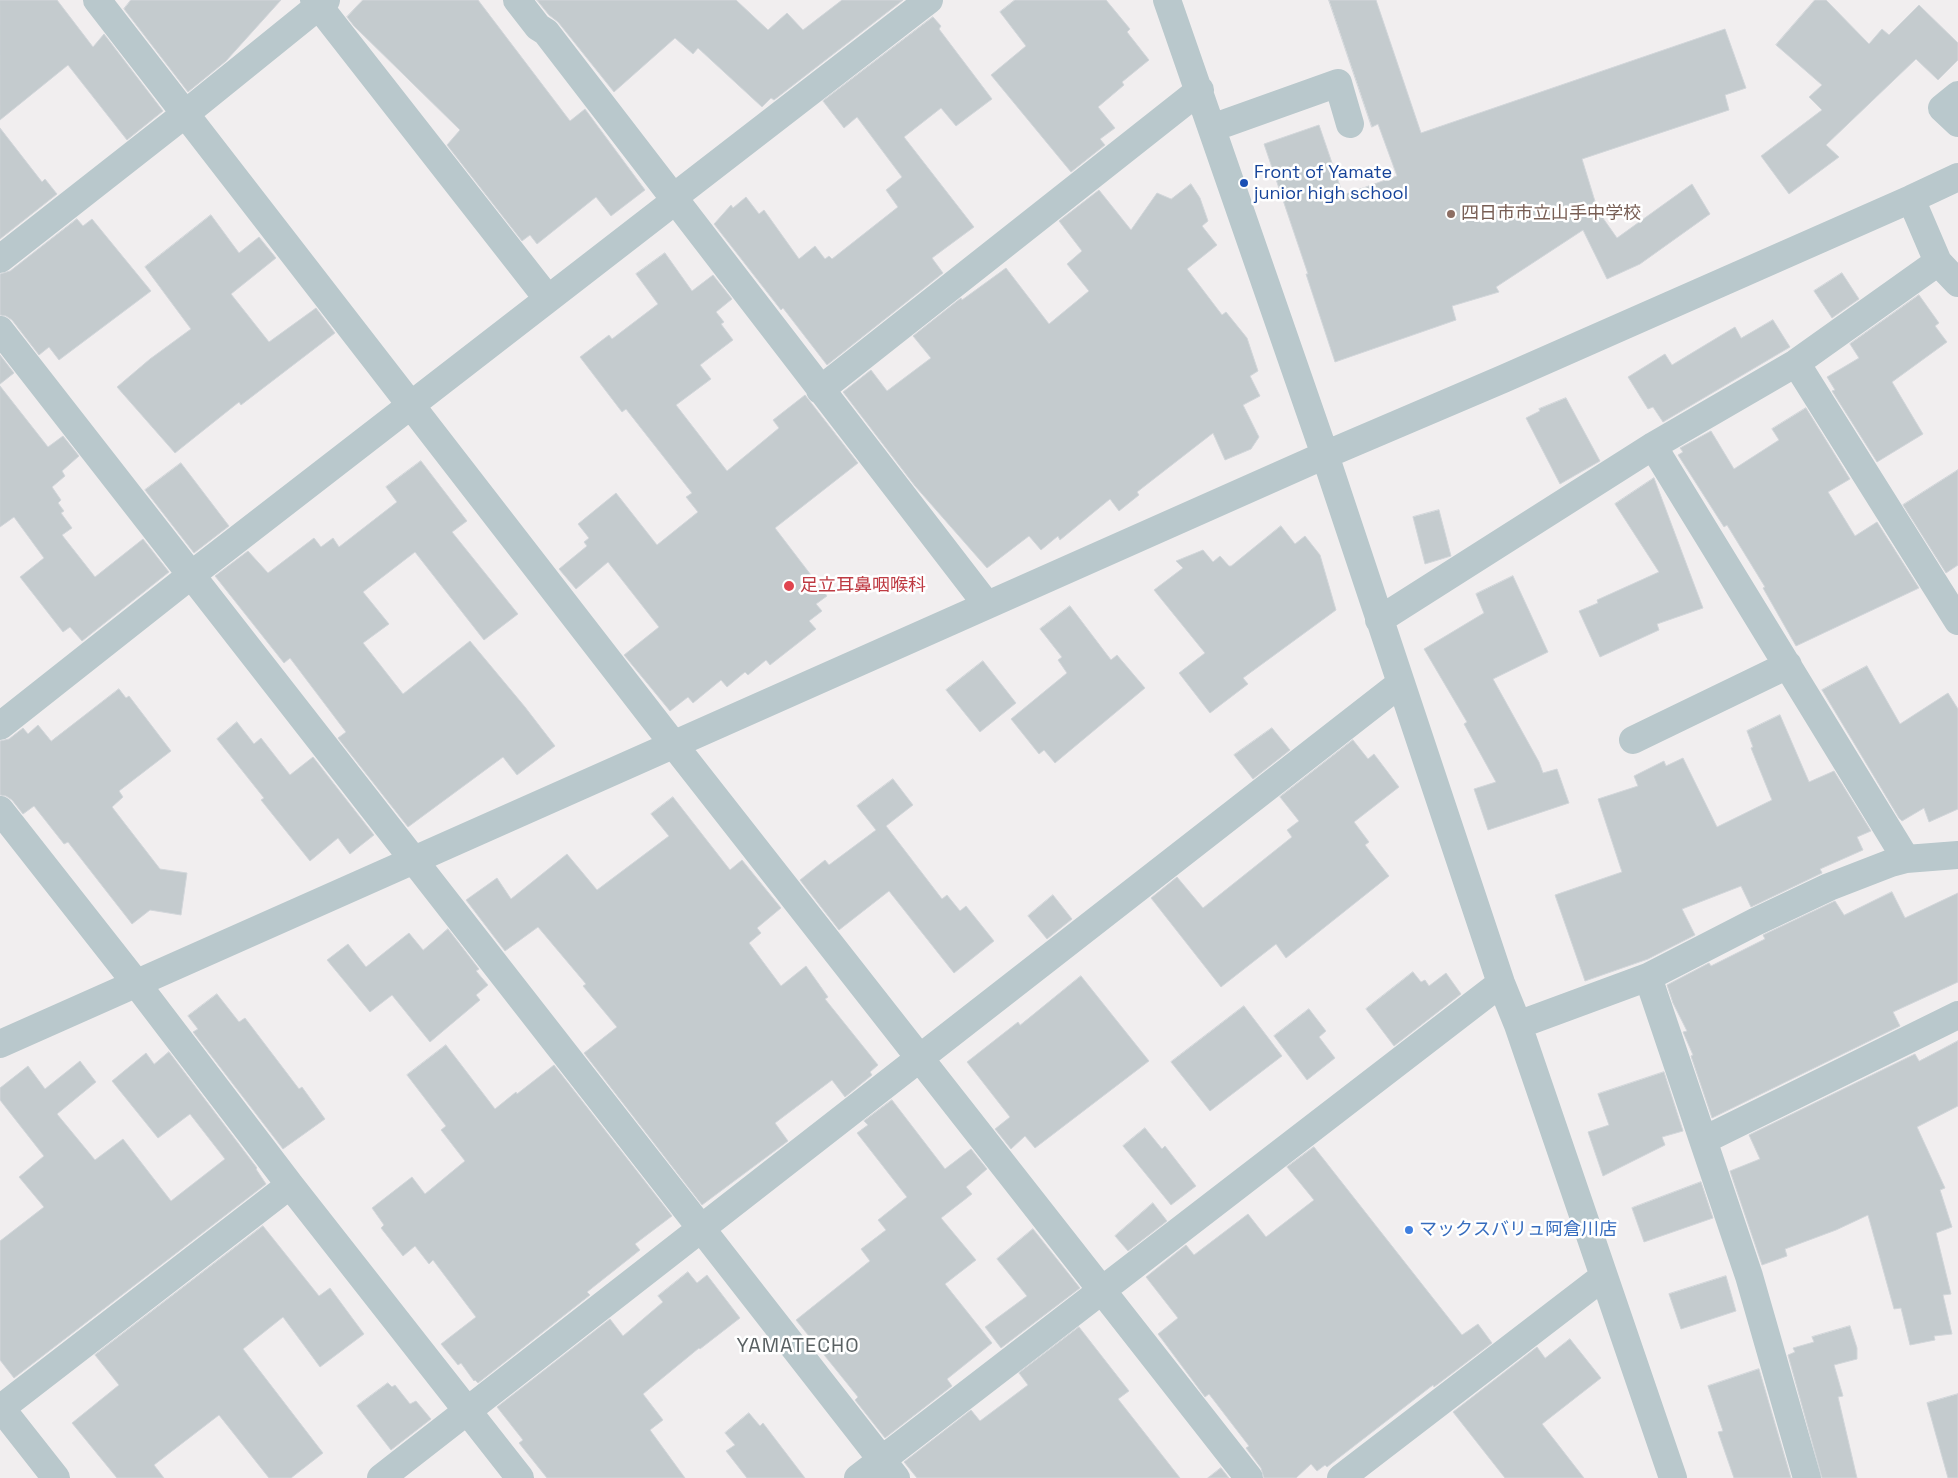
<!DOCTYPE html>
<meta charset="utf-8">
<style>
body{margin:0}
canvas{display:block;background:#f1eeef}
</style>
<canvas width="1958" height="1478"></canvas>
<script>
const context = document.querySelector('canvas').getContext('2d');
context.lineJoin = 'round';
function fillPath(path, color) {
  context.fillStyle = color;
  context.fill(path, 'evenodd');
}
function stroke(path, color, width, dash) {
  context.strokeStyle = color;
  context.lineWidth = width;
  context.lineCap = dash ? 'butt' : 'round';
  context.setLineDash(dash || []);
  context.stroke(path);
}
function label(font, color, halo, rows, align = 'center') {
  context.font = font + ' "Space Grotesk","Noto Sans JP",sans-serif';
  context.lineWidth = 5;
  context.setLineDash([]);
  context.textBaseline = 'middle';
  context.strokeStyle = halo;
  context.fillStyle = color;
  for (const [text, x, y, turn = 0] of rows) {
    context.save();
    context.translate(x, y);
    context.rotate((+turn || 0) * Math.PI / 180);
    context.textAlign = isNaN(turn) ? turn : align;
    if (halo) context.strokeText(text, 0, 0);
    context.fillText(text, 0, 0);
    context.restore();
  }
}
const building = new Path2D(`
 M0,0h57l36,47 11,-13 59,77 -36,29 -59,-75 -68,55z
 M131,0h150l-55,61 -38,31 -64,-83z
 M363,0h115l92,121 15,-12 60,81 -34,26 -15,-19 -59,47 -7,-9 -8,6 -75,-96 13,-15 -106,-104 -7,-9z
 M537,0h199l32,30 19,-17 16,17 39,-30h61l-129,100 -3,-2 -9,9 -64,-59 -5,6 -18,-16 -61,54 -56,-70 -9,-7z
 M1015,0h91l24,29 -3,3 22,28 -27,22 2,3 -26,22 17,21 -15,11 5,6 -34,27 -80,-97 35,-29 -26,-34z
 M1329,0h47l45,133 304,-104 21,59 -21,7 4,15 -147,49 16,52 19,27 75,-54 18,30 -70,50 -33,15 -24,-49 -87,57 3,5 -47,14 4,14 -121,42 -29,-88h2l-44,-130 55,-19 24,70 54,-19 -19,-52 -6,3z
 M1815,0h11l43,44 13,-15 7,6 30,-30 39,38v17l-20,20 -22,-21 -90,86 13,12 -50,37 -28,-38 61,-46 -13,-13 13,-12 -46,-40z
 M933,17l8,9 -2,3 53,70 -36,27 -15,-18 -37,29 70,90 -42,31 11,15 -116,92 -44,-57 -2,2 -67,-86 17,-19 2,3 13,-11 13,17 5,-4 35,49 16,-13 10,13 4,-3 3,3 66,-52 -12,-17 16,-13 -45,-60 -13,11 -21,-27z
 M0,128l42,54 3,-3 12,15 -57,45z
 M1191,184l9,14 8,23 -6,5 15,19 -30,24 35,46 4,-3 21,26 11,33 -8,5 10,20 -17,9 16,32 -8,12 -26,11 -12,-27 -76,59 2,3 -20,16 -9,-12 -50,41 -2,-4 -17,14 -12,-14 -42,32 -72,-82 -72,-94 28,-22 16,21 44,-33 -18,-22 48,-38 1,2 44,-32 43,56 40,-33 -22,-27 15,-13 -23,-30 40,-31 32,40 26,-37 14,6z
 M211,215l28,38 20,-16 17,21 -45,36 38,48 47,-34 19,25 -94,72 -2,-3 -64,51 -58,-66 33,-28 41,-30 -46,-62z
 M77,219l6,7 9,-7 59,72 -92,69 -10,-13 -10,8 -27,-35 -6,-4 -6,-1v-41l10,-3z
 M665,253l27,38 21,-16 19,24 -16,13 8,10 -3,2 12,16 -33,25 11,14 -35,26 51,66 52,-43 -6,-8 32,-25 53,68 -83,65 52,68 -11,8 6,7 -13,10 7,8 -46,36 -4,-5 -18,15 -3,-3 -18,15 -6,-7 -28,23 -5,-6 -18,14 -46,-56 35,-28 -51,-65 -32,27 -17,-20 28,-23 -3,-4 5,-4 -11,-14 38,-31 41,52 41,-33 -12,-15 6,-4 -66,-84 -4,3 -42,-55 29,-22 3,4 46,-35 -22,-30z
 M1842,273l17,26 -27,19 -18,-27z
 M1919,295l20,28 -4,3 12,16 -55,40 31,52 -46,28 -45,-71 3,-1 -8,-13 32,-19 -9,-14z
 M1773,320l17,27 -127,75 -10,-15 -5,2 -20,-32 37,-23 7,11 63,-38 6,11z
 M0,355l14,18 -14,11z
 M0,386l48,61 15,-11 16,20 -17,15 3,5 -13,11 9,13 -3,3 6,8 -3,2 11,15 -10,7 33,42 48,-38 26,33 -87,69 -12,-14 -7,5 -43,-55 24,-19 -30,-41 -14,10z
 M1566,398l34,63 -40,23 -34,-66 14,-7 -1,-2z
 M1806,408l44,71 -22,13 27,44 22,-14 42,66 -123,58 -33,-58 2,-1 -38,-62 -3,2 -46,-72 5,-3 -3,-4 31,-17 23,38 45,-29 -7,-11z
 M421,461l46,60 -15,11 66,82 -34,26 -69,-88 -52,40 26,32 -26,19 40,51 67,-53 55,66 30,39 -38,29 -14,-18 -95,70 -70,-89 8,-6 -56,-74 -6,5 -69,-87 33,-25 20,22 46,-35 7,9 12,-9 6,9 58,-45 -11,-15z
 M181,463l48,63 -35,27 -49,-63z
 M1958,470v95l-12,8 -43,-68z
 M1654,478l49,130 -46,16 2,6 -59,27 -21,-46 19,-8 -1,-3 62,-28 -44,-68z
 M1439,510l12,46 -26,8 -12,-47z
 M1281,526l14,18 10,-8 15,19 16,55 -93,68 5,6 -38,29 -31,-40 26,-20 -51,-63 29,-22 -7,-7 27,-11 10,12 7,-6 9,10h2z
 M1513,576l35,76 -55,27 46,83 4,11 14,-4 12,34 -81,27 -14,-41 22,-7 -32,-58 3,-2 -43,-73 60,-36 -8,-19z
 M1070,606l41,54 6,-5 28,33 -90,75 -11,-13 -5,4 -28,-35 56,-46 -9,-13 4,-3 -22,-28z
 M983,661l33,42 -36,29 -34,-42z
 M1867,666l33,58 48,-31 10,16v100l-29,13 -5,-14 -22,13 -3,-3 -77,-128z
 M119,689l7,9 3,-2 42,55 -52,40 4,6 -11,10 48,62 27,4 -6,42 -31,-5 -18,14 -64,-82 -4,2 -30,-38 -11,8 -11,-14 -6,-4 -6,-1v-54l9,-2 14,-11 5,6 10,-9 13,16z
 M1780,715l29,67 25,-11 37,60 -14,6 6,13 -43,19 2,4 -71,34 -10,-21 -59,23 13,26 -47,24 -63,22 -30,-86 67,-23 -24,-73 40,-13 -4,-10 30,-15 2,5 17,-8 34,69 55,-27 -21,-52 2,-1 -6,-16z
 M237,722l17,22 7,-6 29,37 23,-18 61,78 -24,19 -12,-16 -28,23 -49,-61 3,-2 -47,-59z
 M1272,728l18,22 -37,29 -19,-24z
 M1353,740l15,19 6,-5 25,33 -45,35 15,20 -4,3 24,31 -103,82 -10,-14 -55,43 -70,-89 26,-21 26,31 89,-71 -5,-7 12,-9 -19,-24z
 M893,779l20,26 -27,21 56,73 5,-4 13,16 6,-5 28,35 -40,32 -65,-82 -50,39 -39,-50 25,-20 4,5 47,-35 -19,-24z
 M673,797l57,73 12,-10 39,48 -24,20 4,5 -12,10 32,43 25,-20 22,31 -3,2 53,66 -8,7 2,3 -27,22 -13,-17 -57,43 13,18 -86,64 -118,-152 33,-26 -34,-41 3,-2 -48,-57 -33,24 -39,-51 31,-22 14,21 56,-45 30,36 72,-54 -18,-22z
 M1892,892l13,26 53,-25v89l-65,30 7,14 -188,92 -21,-62 2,-1 -10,-23 4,-1 -14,-28 -6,-18 42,-22 2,3 54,-27 -2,-4 72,-34 9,14z
 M1053,895l19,24 -25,20 -19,-23z
 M448,929l31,40 -3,2 12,14 -12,10 4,5 -50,42 -38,-47 -22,17 -43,-52 21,-16 18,23 43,-34 14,17z
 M1413,972l8,10 4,-2 4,6 17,-13 15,21 -67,52 -28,-37z
 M1081,976l68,85 -114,87 -10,-12 -14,13 -16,-20 15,-12 -43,-55 51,-40 2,3z
 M217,994l22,28 6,-4 54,71 3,-2 23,32 -42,30 -90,-117 5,-3 -10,-13z
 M1244,1006l38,50 -72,55 -39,-49z
 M1309,1009l17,22 -7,6 16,21 -28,22 -33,-44z
 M1958,1041v65l-41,21 28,61 -5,2 12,37 -16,6 15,61 -8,1 9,39 -18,2 1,4 -25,5 -9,-37 -7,1 -26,-94 -32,15 -51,19 2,7 -25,9 -32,-94 30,-12 -11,-24 166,-81 4,7z
 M446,1045l49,64 21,-17 1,2 37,-29 118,151 -37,28 5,6 -53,42 3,3 -112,88 -3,-3 -1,1 -13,-18 -3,2 -17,-21 35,-27 -43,-57 -4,4 -14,-18 -12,10 -22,-28 3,-3 -12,-17 40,-31 13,17 40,-33 -24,-31 5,-4 -39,-51z
 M169,1052l88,116 -1,1 10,15 -252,194 -14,-18v-119l44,-34 -25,-30 25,-21 -44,-56v-12l28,-22 17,23 35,-28 16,21 -39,32 38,46 28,-21 48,62 54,-42 -35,-45 -32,24 -46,-57 34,-28 8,11z
 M1664,1072l19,59 -21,6 3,8 -62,31 -15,-44 21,-7 -11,-31z
 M892,1100l53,69 26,-20 16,20 -21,18 6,7 -31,24 35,42 -31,24 47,59 -45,36 5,7 -67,52 -30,-38 3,-3 -62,-77 74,-59 -9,-12 25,-19 -8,-10 29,-23 -50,-64 11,-8 -4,-4z
 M1145,1128l17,21 3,-3 31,40 -25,19 -48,-59z
 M1314,1147l148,188 16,-11 14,19 -58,44 -1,-2 -106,82 -2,-2 -8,6 -6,-7 -15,14h-32l-3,-10 -15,-20 3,-2 -40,-52 -4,3 -47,-63 20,-16 -32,-41 40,-32 8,10 54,-41 18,23 48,-37 -27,-33z
 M1701,1182l12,36 -69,24 -12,-34z
 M1153,1203l14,18 -39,30 -13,-15z
 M263,1226l56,70 11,-8 34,46 -44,33 -37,-50 -40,32 80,104 -32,25h-22l-50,-63 -65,50 10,13h-47l-45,-55 47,-38 -24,-30z
 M1033,1229l47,59 -79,60 -16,-21 42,-31 -30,-37z
 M688,1272l9,11 10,-8 33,43 -40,31 -1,-1 -56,46 20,26 -13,10 35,48h-138l-28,-35 4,-3 -26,-33 113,-88 13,17 40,-34 -5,-6z
 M1726,1276l10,35 -55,18 -12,-35z
 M1850,1326l7,22v11l-23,6 9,31 -5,1 19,81h-35l-34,-123 7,-3 -2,-4 21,-6 -2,-5z
 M1079,1327l50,64 -11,8 62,79h-263l-13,-16 67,-52 9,11 48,-36 -9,-12z
 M1570,1339l31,39 -59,46 42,54h-79l-52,-66 84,-65 8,11z
 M1759,1369l32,109h-57l-16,-46 5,-1 -15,-45z
 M388,1383l4,4 3,-2 15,19 6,-3 15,18 -40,31 -34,-44z
 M1958,1394v84h-10l-21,-75z
 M749,1413l11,13 3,-3 42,55h-58l-21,-27 9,-6 -10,-12z
 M1221,1468l8,10h-21z`);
fillPath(building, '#c4cbce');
stroke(building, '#d2d6da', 1);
stroke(new Path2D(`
 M97,0l577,745 575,733
 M314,0l234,299
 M517,0l21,27 8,5 441,573
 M1167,0l158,455 176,528 17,42 155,453
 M1958,95l-16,13 16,15
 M1212,128l126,-45 12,41
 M674,197l255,-197
 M0,259l185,-145 141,-114
 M1938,262l20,21
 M0,330l896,1148
 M1796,363l162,258
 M820,390l380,-300
 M1653,446l253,413
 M1379,620l274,-174 143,-83 142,-101 -27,-63
 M0,726l190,-150 486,-376
 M1633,740l155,-75
 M0,810l136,173 154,202 230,293
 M1648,977l101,299 58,202
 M1518,1025l130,-48 107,-55 74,-35 62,-24 15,-4 52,-4
 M0,1044l1325,-589 178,-76 408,-180 47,-22
 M1704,1140l254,-125
 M0,1407l56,71
 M0,1409l290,-224
 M381,1478l1020,-795
 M858,1478l643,-495
 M1341,1478l262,-201`), '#b9c8cc', 28);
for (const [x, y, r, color] of [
 [1244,183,5,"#1a4fb4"],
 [1451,214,5,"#8d6e63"],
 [789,586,6,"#e0444e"],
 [1409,1230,5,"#3f7fe0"]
]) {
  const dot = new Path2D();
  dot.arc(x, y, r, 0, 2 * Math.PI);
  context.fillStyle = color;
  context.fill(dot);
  stroke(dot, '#fff', 2);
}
label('18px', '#164399', '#fff', [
 ["Front of Yamate",1254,173],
 ["junior high school",1254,194]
], 'left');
label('18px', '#785e54', '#fff', [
 ["四日市市立山手中学校",1461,214]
], 'left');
label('18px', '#be3a42', '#fff', [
 ["足立耳鼻咽喉科",800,586]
], 'left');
label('18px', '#366cbe', '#fff', [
 ["マックスバリュ阿倉川店",1419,1230]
], 'left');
context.letterSpacing = '1px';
label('20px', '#5a6163', '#fff', [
 ["YAMATECHO",798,1347]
]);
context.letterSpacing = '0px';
</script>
